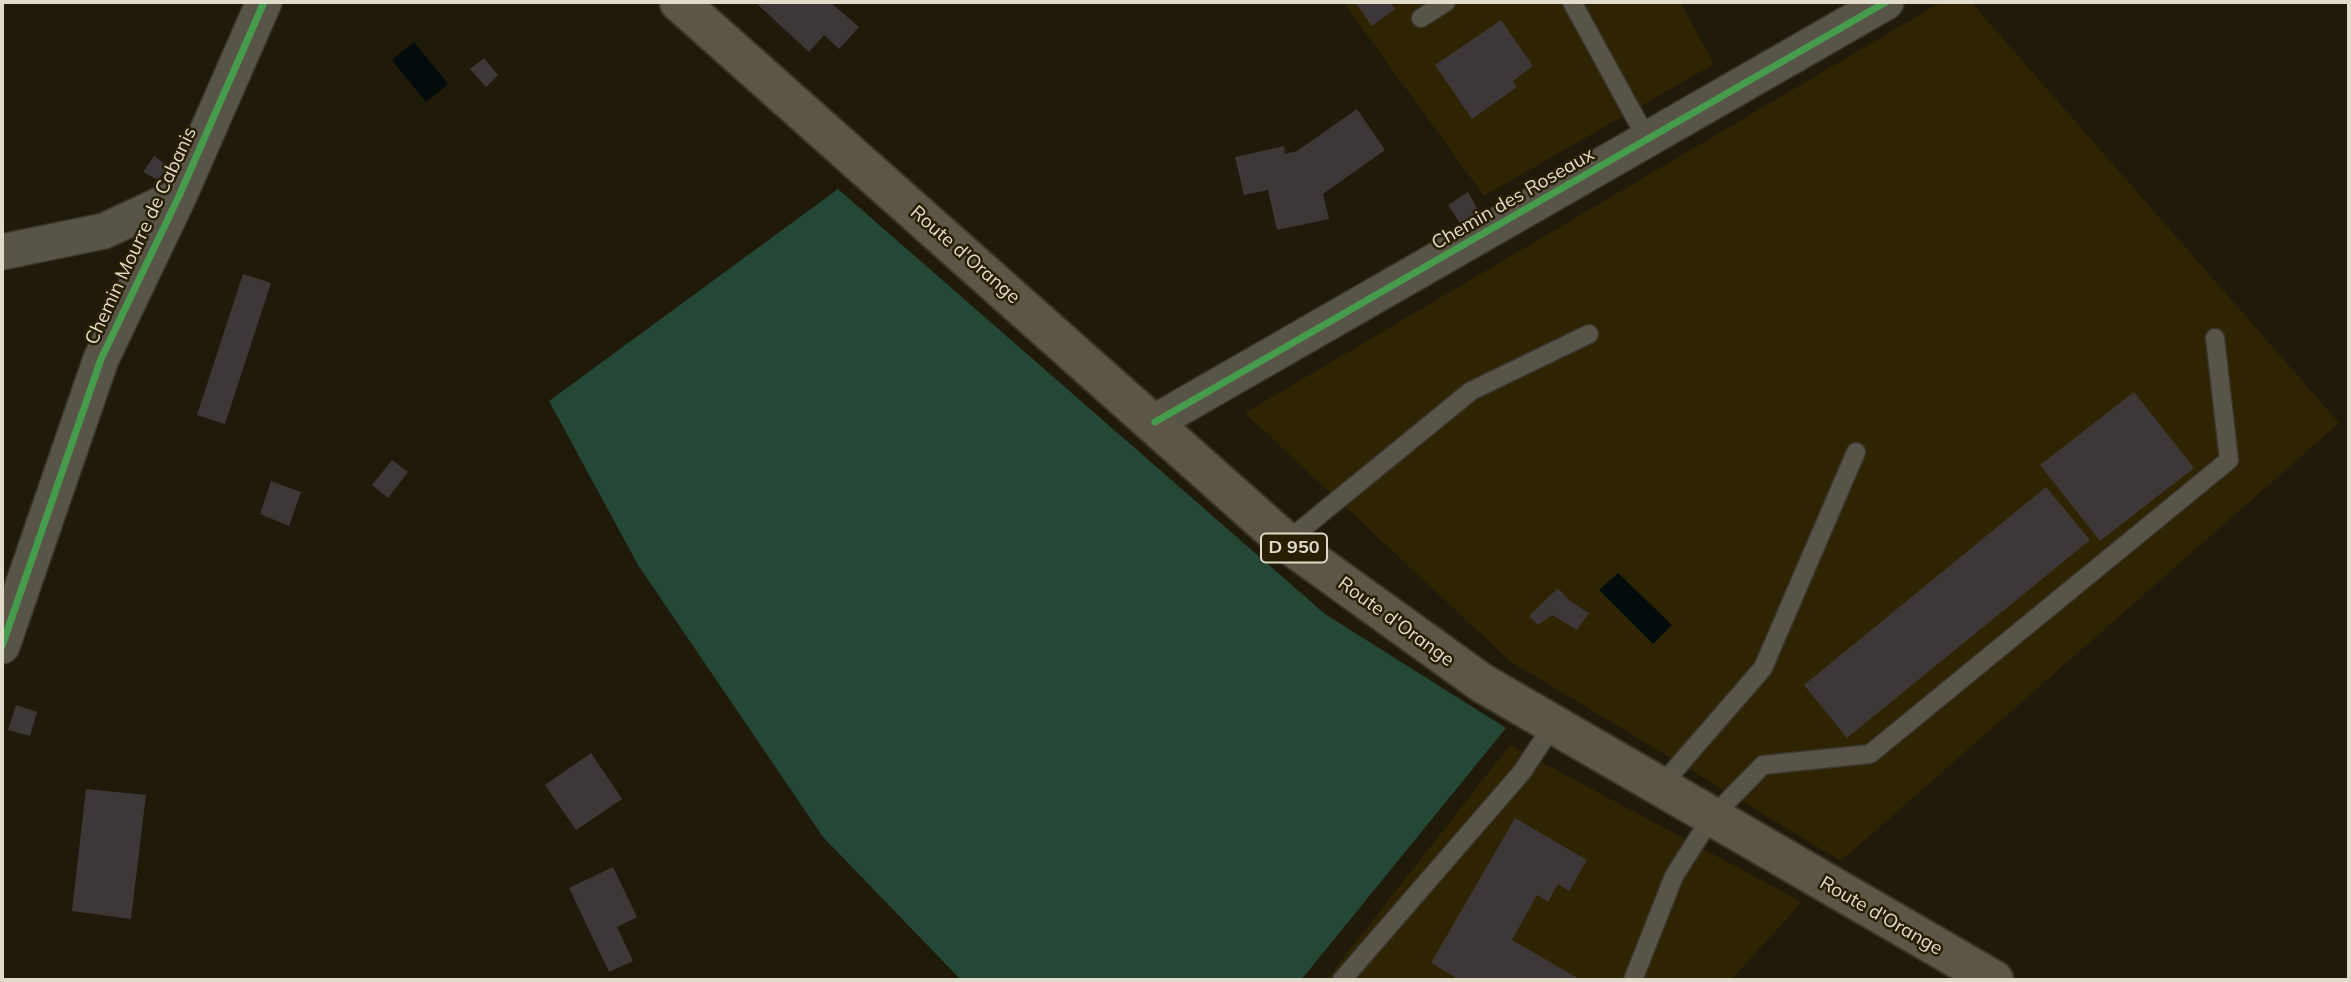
<!DOCTYPE html>
<style>
body{margin:0}
#map{position:relative;width:2351px;height:982px;overflow:hidden;background:#201a0a;font-family:Mulish,sans-serif}
canvas{display:block}
.frame{position:absolute;inset:0;border:4px solid #e0dbca;pointer-events:none}
</style>
<div id="map">
<canvas width="2351" height="982"></canvas>
<div class="frame"></div>
</div>
<script>
const context = document.querySelector('canvas').getContext('2d');
context.lineJoin = 'round';
function fillPath(path, color) {
  context.fillStyle = color;
  context.fill(path, 'evenodd');
}
function stroke(path, color, width, dash) {
  context.strokeStyle = color;
  context.lineWidth = width;
  context.lineCap = dash ? 'butt' : 'round';
  context.setLineDash(dash || []);
  context.stroke(path);
}
function label(font, color, halo, rows, align = 'center') {
  context.font = font + ' Mulish,sans-serif';
  context.lineWidth = 5;
  context.setLineDash([]);
  context.textBaseline = 'middle';
  context.strokeStyle = halo;
  context.fillStyle = color;
  for (const [text, x, y, turn = 0] of rows) {
    context.save();
    context.translate(x, y);
    context.rotate((+turn || 0) * Math.PI / 180);
    context.textAlign = isNaN(turn) ? turn : align;
    if (halo) context.strokeText(text, 0, 0);
    context.fillText(text, 0, 0);
    context.restore();
  }
}
fillPath(new Path2D(`
 M1343,2h337l34,62 -230,132z
 M1941,2h30l368,421 -498,438 -331,-200 -265,-248z
 M1510,745l292,157 -71,78h-405z`), '#2f2401');
fillPath(new Path2D(`
 M838,189l487,425 181,114 -205,252h-340l-138,-143 -185,-272 -89,-164z`), '#254735');
fillPath(new Path2D(`
 M414,42l34,42 -22,18 -34,-42z
 M1618,573l54,52 -19,19 -54,-54z`), '#030c0c');
fillPath(new Path2D(`
 M755,2h75l29,25 -20,22 -15,-14 -15,17z
 M1355,2h35l5,7 -23,17z
 M1501,20l32,46 -20,15 4,6 -45,32 -37,-54z
 M484,58l14,17 -12,12 -16,-18z
 M1357,109l28,41 -62,44 6,25 -52,11 -9,-40 -24,5 -9,-38 49,-11 1,8 12,-3z
 M154,156l14,10 -10,14 -15,-8z
 M1468,192l11,20 -19,11 -12,-18z
 M243,274l28,9 -46,141 -28,-9z
 M2134,392l60,76 -94,73 -60,-76z
 M392,460l16,12 -20,26 -16,-13z
 M271,481l30,11 -12,34 -29,-12z
 M2046,487l44,53 -243,198 -43,-53z
 M1558,588l11,12 20,13 -12,17 -25,-15 -14,10 -9,-9z
 M16,705l21,7 -7,24 -22,-6z
 M591,753l31,46 -46,31 -31,-45z
 M86,789l60,6 -15,124 -59,-8z
 M1515,818l72,42 -18,31 -11,-7 -10,18 -11,-7 -25,45 69,40h-121l-29,-17z
 M613,867l24,50 -20,10 16,34 -24,11 -40,-84z`), '#3d3837');
const lane = new Path2D(`
 M1572,2l75,137
 M1421,18l25,-16
 M1286,542l185,-151 118,-57
 M1659,788l104,-120 93,-216
 M1342,980l180,-208 31,-47
 M1633,980l41,-104 37,-58 52,-53 107,-11 359,-294 -14,-122`);
const street = new Path2D(`
 M2,252l102,-21 75,-35
 M1155,422l731,-420
 M2,646l99,-287 78,-163 85,-194`);
const primary = new Path2D(`
 M679,2l607,540 196,141 512,297`);
stroke(lane, '#39352b', 21);
stroke(street, '#39352b', 38);
stroke(primary, '#39352b', 42);
stroke(lane, '#585448', 18);
stroke(street, '#585448', 35);
stroke(primary, '#5c5646', 38);
stroke(new Path2D(`
 M1155,422l731,-420
 M2,646l99,-287 78,-163 85,-194`), '#469c4c', 7);
for (const [x, y, w] of [
 [1294,548,66]
]) {
  const box = new Path2D();
  box.roundRect(x - w / 2, y - 14.5, w, 29, 5);
  context.fillStyle = '#281f02';
  context.fill(box);
  stroke(box, '#e0dbca', 2);
}
label('bold 18px', '#e0dbca', null, [
 ["D 950",1294,548]
]);
label('19px', '#e0dbca', '#281f02', [
 ["Chemin des Roseaux",1513,199,-30],
 ["Chemin Mourre de Cabanis",141,236,-65],
 ["Route d'Orange",965,255,41],
 ["Route d'Orange",1396,622,36],
 ["Route d'Orange",1881,916,30]
]);
</script>
